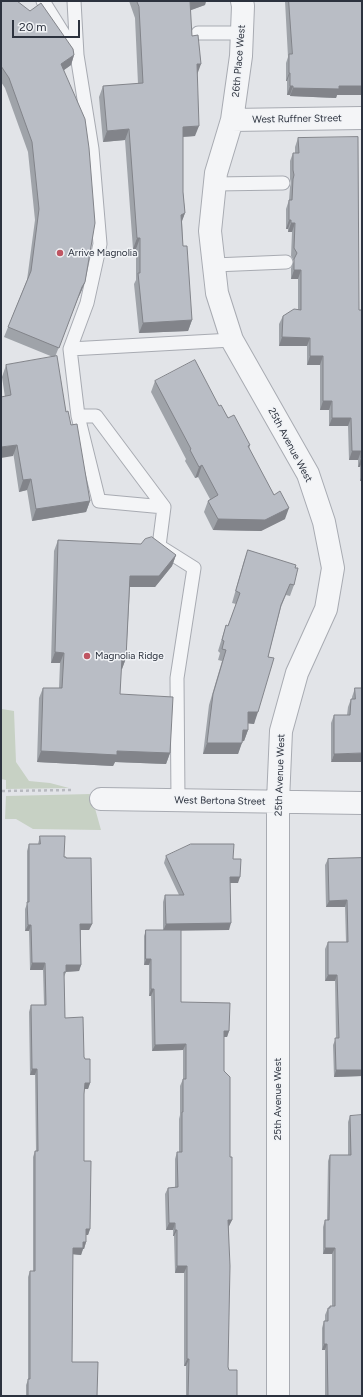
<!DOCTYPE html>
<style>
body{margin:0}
#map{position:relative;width:363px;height:1397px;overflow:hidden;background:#e2e4e8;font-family:Figtree,sans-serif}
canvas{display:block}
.frame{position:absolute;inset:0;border:2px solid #2c323e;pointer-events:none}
.scale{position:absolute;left:12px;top:20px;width:68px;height:18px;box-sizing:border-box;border:2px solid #2c323e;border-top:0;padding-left:5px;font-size:12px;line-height:14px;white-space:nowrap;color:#2c323e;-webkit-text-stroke:3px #f1f3f6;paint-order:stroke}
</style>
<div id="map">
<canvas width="363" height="1397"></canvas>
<div class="frame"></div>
<div class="scale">20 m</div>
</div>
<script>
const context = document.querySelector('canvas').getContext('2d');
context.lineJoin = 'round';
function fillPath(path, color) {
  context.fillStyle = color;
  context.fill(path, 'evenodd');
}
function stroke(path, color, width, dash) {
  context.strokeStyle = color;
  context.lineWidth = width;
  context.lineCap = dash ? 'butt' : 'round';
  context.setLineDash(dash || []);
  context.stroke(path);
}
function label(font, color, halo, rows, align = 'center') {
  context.font = font + ' Figtree,sans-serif';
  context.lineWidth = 3;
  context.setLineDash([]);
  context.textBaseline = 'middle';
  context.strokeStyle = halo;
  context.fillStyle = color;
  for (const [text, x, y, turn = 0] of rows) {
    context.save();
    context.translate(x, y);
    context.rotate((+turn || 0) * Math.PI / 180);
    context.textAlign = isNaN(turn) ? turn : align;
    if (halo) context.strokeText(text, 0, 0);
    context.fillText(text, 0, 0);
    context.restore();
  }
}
fillPath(new Path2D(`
 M2,709l12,2 2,51 13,19 21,2 19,5 -63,1v-9l-5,-1z
 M91,794l10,36 -68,-1 -17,-10h-11l1,-23z`), '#c7d1c4');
const lane = new Path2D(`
 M43,1l33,53
 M74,1l3,54 15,94 8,95 -13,59 -17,46 8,67h18l68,91 -5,39 35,22 -17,110 1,122
 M198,33h44
 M215,184l68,-1
 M214,265l72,-3
 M70,349l162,-9
 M78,416l21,85 65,6`);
const street = new Path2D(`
 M242,1l1,5 -2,50 -9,64 -16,53 -6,58 7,62 15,47 76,134 16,48 9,46 -7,41 -29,64 -16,58 -3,70v595
 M232,120l130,-2
 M101,799l261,4`);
stroke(lane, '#a8abb2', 15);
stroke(street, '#a8abb2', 24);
stroke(new Path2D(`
 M2,791l70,-1`), '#b8bac0', 2.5, [3, 3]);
stroke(lane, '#f4f5f7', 13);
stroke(street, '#f4f5f7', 22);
fillPath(new Path2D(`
 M1,1l73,54 -3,10 -7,5 21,212 -4,10 -3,6 -23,59 11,55 5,13 19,76 -4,11 -54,9 -5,-31 -8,2 -17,-115 4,-12 47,-8 -49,-20 23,-57 8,-60 -7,-68 -23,-64 -4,-6z
 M129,1h77l-1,4 -15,5 2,26 5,37 -2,63 -12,1v55l2,21 -3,7 1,26 9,74 -4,11 -49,2 -5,-49 2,-4v-31h-3l-8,-109 -22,2 -4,-45 4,-11 35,-2 -3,-66z
 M285,1h77v94h-25l-1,3 -46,-2v-1h-3v-14h-1v-18l2,-6z
 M298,138l61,172h3v171h-2v-14h-2v-7h-9l-1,-34h-19v-16h-9v-45h-13v-19h-28v-22l4,-8 15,-7v-30h-7v-11l3,-7 -3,-5 1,-24h-4v-3h-2v-20l3,-9 1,-13 1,-4 -1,-4v-18l3,-8h2v-6z
 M155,381l64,25 31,39 -1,4 25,46 11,24 -24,12 -48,-1 -9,-18 4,-11 2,-2 -12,-22 -3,1 -10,-17 1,-2 -35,-67z
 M58,540l118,15 -4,11 -17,21h-25l-4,71 -4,11h-1l-1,25 50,59 -4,11 -51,-2 -2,4 -76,-4 2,-64 4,-10h16l1,-25h-9l3,-112z
 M248,550l47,18 -1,17 -4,11 -4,-1 -5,12 -13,50 -14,67 -6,-1v7l-4,11h-2l-4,13h-35l6,-49 13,-44 -4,-1 2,-7 -2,-2 8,-26 2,1 8,-22 -4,-1 12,-42z
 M355,688h7l-31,74v-39l3,-8h13l1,-8 3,-8h1v-2z
 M40,836l26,22 26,66 -3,6h-8v35l-2,6 -13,1 -2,5 1,41 19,39 6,26 -2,6h-4v72l6,68 -2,6h-2v7l-2,7h-1l-2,6 -8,-1 -1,108 25,34h-71v-11l2,-5v-103l2,-6h3v-114l2,-6h1l-1,-76h-5l-1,-63 2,-7h13l-1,-35h-13l-1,-39h-4v-22l2,-5v-53l2,-7h9z
 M166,856l67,3 5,24h-8l-1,47h-48v72l48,29 -2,6h-3v34l6,86 2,63 -3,6 -1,141 9,29h-51v-30h-2v-93h-9l-1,-37h-1v-6h-7l-1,-36 3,-6h7v-29l2,-7h2v-33l1,-4v-29l3,-7v-29l-31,1 -1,-55h-2v-31h-5v-29l2,-6h17v-28l2,-7h14l-15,-32z
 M362,858v218l-28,1 -1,-32 3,-7 -1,-57h-10v-32l3,-7h18l-1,-35h-19l-1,-42 3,-6z
 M350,1116l12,280h-37v-46h-3v-22l2,-7h1v-6l3,-7h1l1,-2h2v-52h-9v-27l2,-7h2l1,-59 2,-6h18v-33z`), '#9fa3a9');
fillPath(new Path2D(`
 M190,1h16l-1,4 -19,7z
 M74,55l-3,10 -14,10 4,-11z
 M197,64h4l-4,11z
 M289,73h1l-3,8h-1z
 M290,86h3l-3,9h-3z
 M339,86h23v9h-25l-1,3 -46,-2 3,-8z
 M199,126l-4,10 -15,1 3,-10z
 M129,129l-4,11 -22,2 4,-11z
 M185,213l-4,11v-9z
 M289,220h2l-3,9h-2z
 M291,223h4l-3,9h-4z
 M137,238h3l-4,11h-3z
 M294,270h7l-3,9h-7z
 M85,282l-4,10 -3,6 -23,60 27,-71z
 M192,320l-4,11 -49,2 4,-10z
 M282,337l28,1 -3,8h-28z
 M310,356h13l-3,9h-13z
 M323,401h9l-3,9h-9z
 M332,418h19l-3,8h-19z
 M17,445l-4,11 -12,2v-11z
 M352,451h9l-3,9h-9z
 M361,458h1v4l-2,5h-2z
 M202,465l-4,12 -3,1 4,-11z
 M362,475v6h-2z
 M31,479l-4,11 -8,2 4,-12z
 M90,501l-4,11 -54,9 4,-12z
 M289,508l-4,11 -24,12 -48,-1 5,-11z
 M176,555l-4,11 -17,21h-29l4,-11z
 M55,652l9,1 -4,10h-9z
 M122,658h4l-4,11h-4z
 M248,712h10l-4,12 -10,-1z
 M243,730h5l-4,11 -5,1z
 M207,743h35l-4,11h-35z
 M41,751h76l53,2 -4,11 -51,-2 -2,4 -76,-4z
 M362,753v9h-31l3,-8z
 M230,877h10l-2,6h-10z
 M347,900l-2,7h-19l3,-6z
 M231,923l-2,7 -66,1 3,-7z
 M80,924h12l-3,6h-11z
 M28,925h3l-2,6h-4z
 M146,959h5l-2,6h-5z
 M32,963h13l-2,7h-13z
 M66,965h15l-2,6 -16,1z
 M328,975h9l-2,6h-10z
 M151,989h3l-3,7h-2z
 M224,1031h5l-2,6h-5z
 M186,1044l-3,6 -31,1 3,-6z
 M32,1069h5l-2,6h-5z
 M336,1070h26v6l-28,1z
 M85,1083h5l-2,6h-6z
 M228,1220h4l-3,6h-3z
 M169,1223h6l-2,7h-7z
 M86,1229h4l-2,6h-4z
 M175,1230h2l-3,6h-1z
 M83,1242h3l-2,7h-1l-2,6 -11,-1 3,-6z
 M325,1248h10l-3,6h-9z
 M177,1266h10l-3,7h-9z
 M324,1344h3l-2,6h-3z
 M187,1359h2l-3,7h-2z`), '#82848a');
const building = new Path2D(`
 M1,1h16l13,10 11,-8 32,46 1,6 -13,9 24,55 4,29 6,75 -10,59 -3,5 -23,61 -51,-21 23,-56 8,-62 -7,-67 -23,-64 -8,-12z
 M137,1h53l2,35 6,-1 3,29h-4l2,62 -16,1v65l2,21 -4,2 2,31h4l5,74 -49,3 -5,-50h2v-35h-3l-8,-109 -22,2 -4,-45 40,-3 -4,-76z
 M289,1h73v85h-23v3l-46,-1v-2h-3v-13h-1v-19h3z
 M358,137l1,173h3v148h-1v-7h-9l-1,-33h-19v-17h-9v-45h-13v-18l-28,-1 1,-21 11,-7 7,1v-40h-7v-11l3,-6 -3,-5 1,-25h-4v-3h-2v-20h3l1,-21 1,-4 -1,-5v-17h6l-1,-15z
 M57,356l9,56 2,-1 3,14 6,-1 13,77 -54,8 -5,-30 -8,1 -6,-35 -16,2v-50l10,-2 -5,-30z
 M195,360l24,46 2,-1 7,13 6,-3 16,30 -2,1 26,49 6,-4 9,17 -24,12 -47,-1 -10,-18 10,-6 -16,-30 -3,2 -9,-17 1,-1 -36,-68z
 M152,537l24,18 -17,21h-29l-4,82h-4l-2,36 53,3 -3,56 -53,-2v4l-76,-4 2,-63h19l2,-35 -9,-1 3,-112 83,4 4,-5z
 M248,550l48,15 -1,3h3l-4,17 -4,-1 -9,21 -13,52 6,1 -16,54h-10v18h-5l-1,13h-35l6,-49 13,-44 -4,-1 2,-8 -2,-1 4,-15 2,1 12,-33 -4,-2z
 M355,688h7v65l-28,1v-39h16l1,-16h4z
 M40,836h25l-1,21h2v1h25l1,66h-12l1,41h-15v7h-2l1,46 18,-1 1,40 1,2h5v24h-5l-1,11v67h7l-1,68h-4v13h-3v6h-10l-1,114h26l-1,34h-69v-17h2v-108h5v-120h3l-1,-82h-5l-1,-64h15l-1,-42h-13l-1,-38h-3l-1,-23h2v-58h11z
 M191,844h43l-1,15h8l-1,18h-10l1,46 -65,1 -1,-29h19l-18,-39z
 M362,858v212h-26l-1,-32h4l-2,-63h-9v-33h20l-1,-42 -18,1 -1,-42z
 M146,930h35v72l49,1 -1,28h-5v40l6,6v80h2v63h-4l2,46 -2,101 1,3h8v26h-49l1,-37h-2v-93h-10v-36h-2v-7h-6l-1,-35 10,-1 -1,-35h5v-40h1v-33h3v-35l-31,1 -1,-56h-3v-30h-5z
 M362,1115v281h-34l-1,-52h-3v-23h4v-13h2v-2h5v-58h-10v-28h4l1,-65h21l-1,-39z`);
fillPath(building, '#b9bdc5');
stroke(building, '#82848a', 1);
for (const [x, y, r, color] of [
 [60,253,4,"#bf5562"],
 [87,656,4,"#bf5562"]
]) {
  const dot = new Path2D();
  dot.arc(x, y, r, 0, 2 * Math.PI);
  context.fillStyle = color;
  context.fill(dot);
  stroke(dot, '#f1f3f6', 1.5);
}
label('10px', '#2c323e', '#f1f3f6', [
 ["26th Place West",239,61,-85],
 ["West Ruffner Street",297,119,-1],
 ["25th Avenue West",290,445,62],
 ["25th Avenue West",280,775,-88],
 ["West Bertona Street",220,801,1],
 ["25th Avenue West",278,1099,-90]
]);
label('10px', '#2c323e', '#f1f3f6', [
 ["Arrive Magnolia",68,253],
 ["Magnolia Ridge",95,656]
], 'left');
</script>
